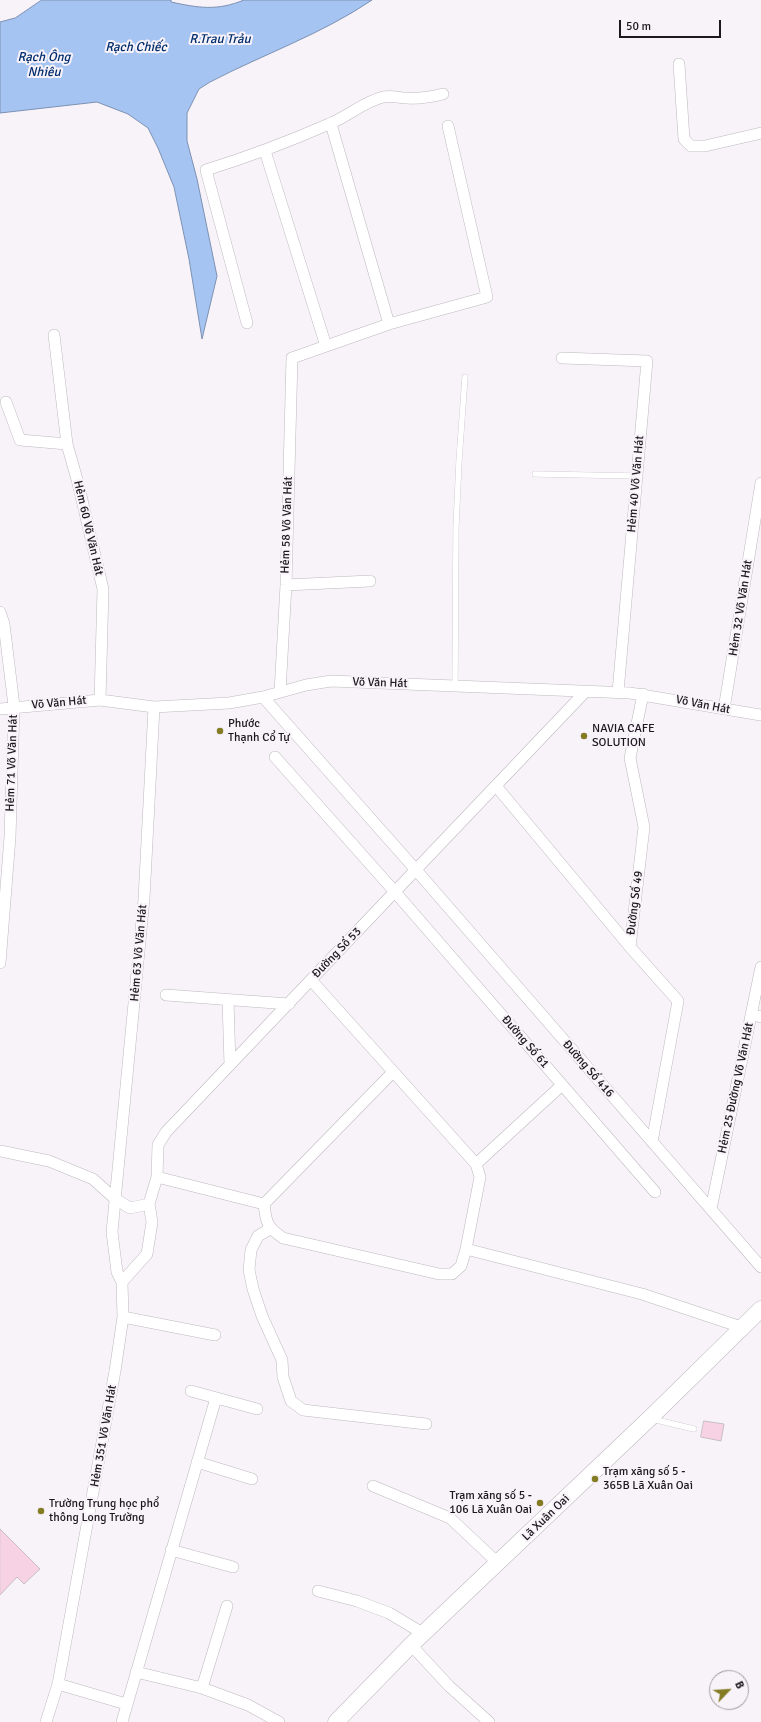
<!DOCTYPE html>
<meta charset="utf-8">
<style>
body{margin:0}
#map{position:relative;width:761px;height:1722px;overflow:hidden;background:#f8f2f9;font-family:Signika,sans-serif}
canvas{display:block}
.north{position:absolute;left:709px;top:1670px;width:40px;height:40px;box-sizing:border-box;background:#f8f2f9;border:1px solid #a09ba1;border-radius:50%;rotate:65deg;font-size:11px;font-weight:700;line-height:16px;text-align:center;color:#1b191c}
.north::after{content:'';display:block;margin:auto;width:14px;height:18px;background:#847c23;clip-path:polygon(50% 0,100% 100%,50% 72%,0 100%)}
.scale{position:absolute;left:619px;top:20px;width:102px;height:18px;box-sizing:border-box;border:2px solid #1b191c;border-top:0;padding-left:5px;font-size:12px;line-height:14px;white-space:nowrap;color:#1b191c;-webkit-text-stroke:3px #f8f2f9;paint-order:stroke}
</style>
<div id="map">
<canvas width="761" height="1722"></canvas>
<div class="north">B</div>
<div class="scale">50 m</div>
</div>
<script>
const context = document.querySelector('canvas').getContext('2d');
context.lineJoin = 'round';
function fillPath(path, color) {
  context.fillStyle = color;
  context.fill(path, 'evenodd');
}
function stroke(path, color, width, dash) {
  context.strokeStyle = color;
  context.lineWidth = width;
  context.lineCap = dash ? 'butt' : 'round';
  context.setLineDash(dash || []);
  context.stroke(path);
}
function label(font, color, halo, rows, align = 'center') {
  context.font = font + ' Signika,sans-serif';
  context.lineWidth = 4;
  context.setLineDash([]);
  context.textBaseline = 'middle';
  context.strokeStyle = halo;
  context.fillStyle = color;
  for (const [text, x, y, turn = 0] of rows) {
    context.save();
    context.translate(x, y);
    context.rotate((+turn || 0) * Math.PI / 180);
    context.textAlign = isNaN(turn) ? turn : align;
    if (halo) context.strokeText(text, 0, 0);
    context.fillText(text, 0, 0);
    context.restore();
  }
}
const water = new Path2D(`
 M42,0h129v2c28,6 46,9 73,-2h128c-50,34 -108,54 -162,82l-11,7 -12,24v28l10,38 20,97 -15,63 -13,-80 -15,-72 -16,-39 -10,-20 -20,-14 -31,-12 -97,11v-91l15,-4z`);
fillPath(water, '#a6c4f2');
stroke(water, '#7c91b2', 1);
const building = new Path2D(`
 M704,1421l20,3 -3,17 -20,-4z
 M0,1529l40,40 -16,15 -7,-7 -17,18z`);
fillPath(building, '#f7d2e4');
stroke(building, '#c6bec1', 1);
const service = new Path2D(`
 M535,474l101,2
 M455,686l1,-159 3,-66 6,-84
 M652,1419l42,10`);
const minor = new Path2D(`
 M679,64l5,75 7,7h14l56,-13
 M331,124l58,200
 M265,151l61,195
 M247,323l-41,-153c42,-13 82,-28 123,-46 18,-7 34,-22 54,-27 11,-2 14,1 24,1 12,1 24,-1 36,-4
 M54,335l13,109
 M562,358l85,3 -29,331
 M6,402l14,38 47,4 11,39 25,106 -3,111
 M286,585l84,-4
 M0,612l4,12 10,82 -4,131 -10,126
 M280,692l6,-107 6,-227 97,-34 98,-27 -39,-171
 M643,694l-13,64 14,69 -14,120 48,54 -26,141
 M263,697l153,173 345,397
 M0,709l100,-9 54,7 75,-4 34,-6 43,-12 25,-4 299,12 131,22
 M724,709l37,-226
 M275,757l120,135 260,300
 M496,786l134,161
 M311,980l165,184 4,13 -14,72 -5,17 -9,8h-13l-156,-36c-16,-11 -17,-15 -19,-34l129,-132
 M166,995l123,9
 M228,1000l2,65
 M751,1014l10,3
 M0,1151l49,10 44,18 21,19 16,10 19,-4 8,-27 1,-32 8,-13 420,-441
 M476,1164l86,-79
 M157,1177l107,27
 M711,1209l50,-242
 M270,1229l-12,7 -7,14 -2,20 4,19 9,27 20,44 1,17 8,24 12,9 123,14
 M466,1249l176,45 99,33
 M122,1282l-5,-10 -5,-40 32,-333 10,-192
 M123,1317l92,18
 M191,1391l66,18
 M197,1462l55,17
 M373,1486l77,32 49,46
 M171,1550l62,17
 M318,1591l39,10 32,12 35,21
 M411,1645l38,41 40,36
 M136,1672l66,16 46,17 31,17
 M58,1684l68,20
 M202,1688l25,-82
 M46,1722l12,-38 57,-313 8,-54 -1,-35 25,-28 5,-32 -3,-18
 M122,1722l94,-324`);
const secondary = new Path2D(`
 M336,1722l75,-77 239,-227 111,-109`);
stroke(service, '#beb9bf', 6);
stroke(minor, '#beb9bf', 12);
stroke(secondary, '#beb9bf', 17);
stroke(service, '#fff', 5.5);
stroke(minor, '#fff', 11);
stroke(secondary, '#fff', 16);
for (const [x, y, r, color] of [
 [220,731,4,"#847c23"],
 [584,736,4,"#847c23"],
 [595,1479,4,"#847c23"],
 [540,1503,4,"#847c23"],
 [41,1511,4,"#847c23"]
]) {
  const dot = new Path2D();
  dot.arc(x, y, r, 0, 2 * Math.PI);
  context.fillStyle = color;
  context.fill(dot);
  stroke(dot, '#f8f2f9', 1.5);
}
label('12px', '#1b191c', '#f8f2f9', [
 ["Hẻm 40 Võ Văn Hát",636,484,-85],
 ["Hẻm 58 Võ Văn Hát",287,525,-88],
 ["Hẻm 60 Võ Văn Hát",88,528,77],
 ["Hẻm 32 Võ Văn Hát",741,608,-81],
 ["Võ Văn Hát",380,683,2],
 ["Võ Văn Hát",59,703,-5],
 ["Võ Văn Hát",703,705,11],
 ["Hẻm 71 Võ Văn Hát",12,763,-88],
 ["Đường Số 49",635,903,-83],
 ["Hẻm 63 Võ Văn Hát",139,953,-85],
 ["Đường Số 53",337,953,-46],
 ["Đường Số 61",525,1042,49],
 ["Đường Số 416",588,1069,49],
 ["Hẻm 25 Đường Võ Văn Hát",736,1088,-78],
 ["Hẻm 351 Võ Văn Hát",104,1436,-80],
 ["Lã Xuân Oai",546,1518,-44]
]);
label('12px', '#1b191c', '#f8f2f9', [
 ["Phước",228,724],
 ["Thạnh Cổ Tự",228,738],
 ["NAVIA CAFE",592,729],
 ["SOLUTION",592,743],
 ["Trạm xăng số 5 -",603,1472],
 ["365B Lã Xuân Oai",603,1486],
 ["Trạm xăng số 5 -",532,1496,"right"],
 ["106 Lã Xuân Oai",532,1510,"right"],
 ["Trường Trung học phổ",49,1504],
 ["thông Long Trường",49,1518]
], 'left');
label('italic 13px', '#002e6d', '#f8f2f9', [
 ["R.Trau Trảu",220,40],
 ["Rạch Chiếc",136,48],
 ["Rạch Ông",44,58],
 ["Nhiêu",44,73]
]);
</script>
